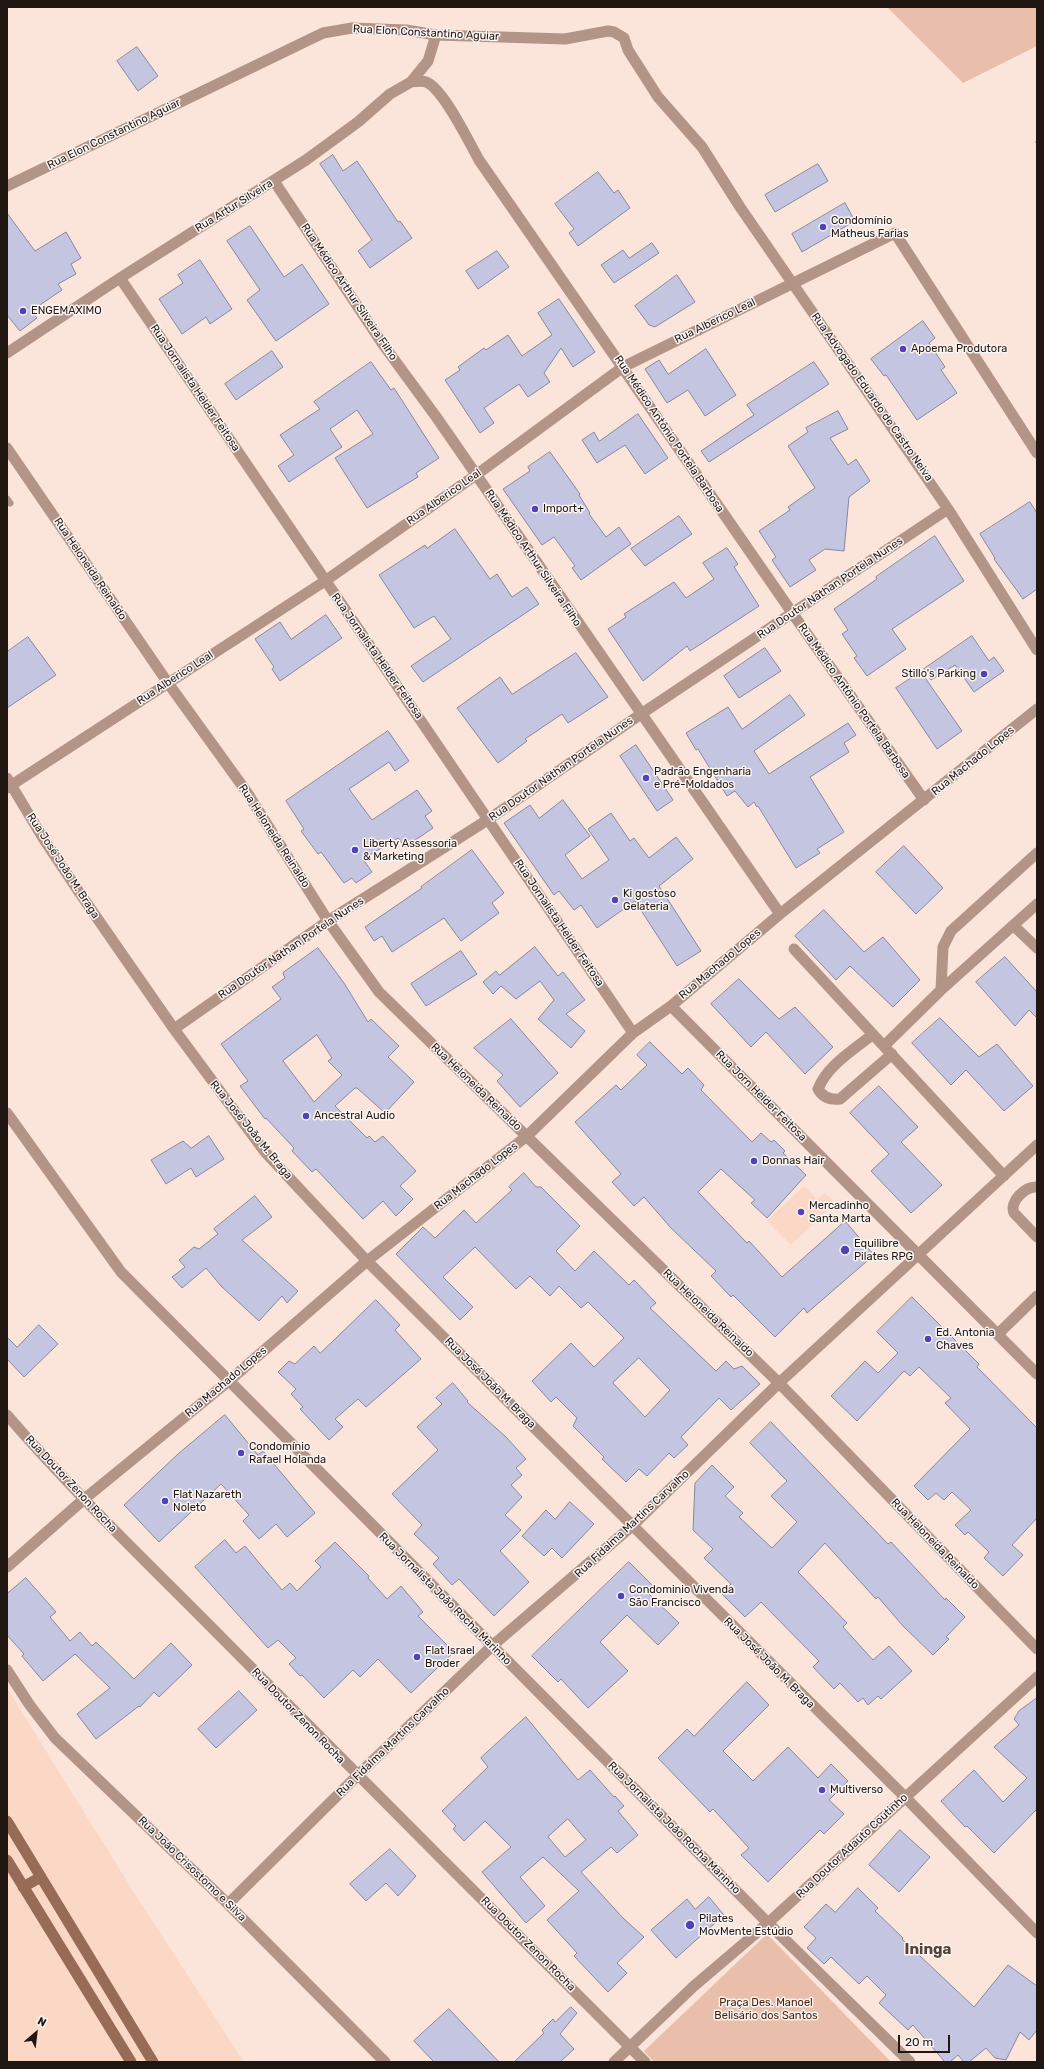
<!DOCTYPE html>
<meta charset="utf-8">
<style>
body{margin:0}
#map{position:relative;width:1044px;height:2069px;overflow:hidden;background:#fbe4d9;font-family:Rubik,sans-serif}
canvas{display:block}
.frame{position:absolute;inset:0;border:8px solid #211712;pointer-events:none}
.north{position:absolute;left:16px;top:2013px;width:40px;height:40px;-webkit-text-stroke:3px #fbf5f3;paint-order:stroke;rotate:28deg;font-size:11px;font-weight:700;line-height:16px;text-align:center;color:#211712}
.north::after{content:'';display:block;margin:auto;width:14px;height:18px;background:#211712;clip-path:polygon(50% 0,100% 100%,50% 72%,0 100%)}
.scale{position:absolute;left:898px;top:2035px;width:52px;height:18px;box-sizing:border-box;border:2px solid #211712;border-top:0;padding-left:5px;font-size:12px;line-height:14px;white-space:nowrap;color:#211712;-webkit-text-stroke:3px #fbf5f3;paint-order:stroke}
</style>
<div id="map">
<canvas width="1044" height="2069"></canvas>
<div class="frame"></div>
<div class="north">N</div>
<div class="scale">20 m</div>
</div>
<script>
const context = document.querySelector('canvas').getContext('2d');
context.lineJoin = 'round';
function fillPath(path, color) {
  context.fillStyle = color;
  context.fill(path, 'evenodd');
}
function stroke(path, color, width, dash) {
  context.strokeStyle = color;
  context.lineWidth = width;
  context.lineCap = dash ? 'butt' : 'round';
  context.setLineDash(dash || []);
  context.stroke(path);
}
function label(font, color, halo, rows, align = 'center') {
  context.font = font + ' Rubik,sans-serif';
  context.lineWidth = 3;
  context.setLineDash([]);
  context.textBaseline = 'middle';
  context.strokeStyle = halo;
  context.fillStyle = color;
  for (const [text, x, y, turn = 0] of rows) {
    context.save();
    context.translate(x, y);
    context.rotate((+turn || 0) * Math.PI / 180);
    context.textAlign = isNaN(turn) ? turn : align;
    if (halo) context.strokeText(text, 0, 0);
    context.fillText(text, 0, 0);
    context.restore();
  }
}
fillPath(new Path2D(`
 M804,1186l13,13 8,-6 10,10 -44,42 -24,-24z
 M7,1688l129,208 108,166h-237z`), '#fbd7c5');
fillPath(new Path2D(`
 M887,7h150v39l-74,37z
 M767,1934l124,128h-237l-10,-11z`), '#e9beaa');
const building = new Path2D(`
 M137,47l21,29 -20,15 -21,-30z
 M333,155l10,16 14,-10 41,61 2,-1 12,17 -42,30 -12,-17 14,-11 -52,-76z
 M818,164l10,17 -53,31 -10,-17z
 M598,172l16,21 4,-3 12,18 -52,38 -9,-13 5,-4 -19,-25z
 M845,203l10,18 -53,31 -10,-18z
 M7,213l28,38 31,-19 15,26 -10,6 5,10 -18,10 4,6 -31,21 6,7 -17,13 -13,-16z
 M250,226l34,51 18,-13 27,40 -53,37 -29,-41 13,-10 -33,-49z
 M652,243l7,10 -45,30 -13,-18 22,-15 6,8z
 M497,251l12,16 -31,22 -12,-18z
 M200,260l32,49 -22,15 -4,-7 -24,17 -23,-35 24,-16 -5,-8z
 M677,275l18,27 -40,25 -6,-2 -14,-19z
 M559,299l36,53 -22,15 -12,-19 -17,25 6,9 -22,15 -9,-13 -35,24 10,15 -14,10 -35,-53 15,-10 -2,-3 26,-19 2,2 22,-15 14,21 30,-21 -14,-22z
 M923,321l12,17 -6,5 16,24 -4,3 16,23 -40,27 -31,-45 -2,1 -13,-17z
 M706,349l30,46 -31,21 -17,-26 -21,13 -22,-34 14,-9 9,14z
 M272,351l11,16 -47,33 -11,-16z
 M371,362l20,28 3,-2 45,70 -23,15 2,4 -51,31 -32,-50 38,-24 -16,-24 -27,19 12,18 -53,35 -11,-16 16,-11 -14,-20 40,-26 -6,-7z
 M814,362l15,22 -120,78 -8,-11 53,-36 -7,-10z
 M838,411l10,18 -18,9 18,27 8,-6 14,22 -21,16 -5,54 -19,-2 -16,11 7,10 -26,17 -18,-27 4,-3 -17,-26 31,-21 -2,-3 27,-19 -27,-42 20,-14 -2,-4z
 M638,414l30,44 -23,16 -20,-29 -28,18 -15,-23 12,-8 5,9z
 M550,452l30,42 -1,1 11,18 -1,1 17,23 13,-10 12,17 -50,36 -9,-12 3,-2 -21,-29 -12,8 -39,-56 27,-18 -2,-4z
 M1030,502l7,11v76l-14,10 -29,-40 1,-1 -15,-24z
 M679,516l13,18 -47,32 -14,-17z
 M455,529l35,50 7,-5 15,23 15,-10 12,17 -116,78 -12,-16 40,-27 -17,-23 -20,12 -35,-53 46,-30 2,3z
 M935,536l29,45 -72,48 14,20 -39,27 -13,-18 3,-2 -15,-22 6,-4 -14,-21 43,-30 -1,-2z
 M727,548l11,16 -4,3 25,39 -69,45 -3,-5 -44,35 -35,-52 18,-12 -2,-3 50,-32 12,16 28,-19 -11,-16z
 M326,615l16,23 -62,43 -8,-12 2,-2 -19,-28 25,-17 11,17z
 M972,636l17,25 5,-4 10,14 -30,21 -19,-27 -24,15 -7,-11z
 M28,637l28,38 -49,33v-56z
 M765,648l16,23 -42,27 -15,-22z
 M576,653l32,44 -40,26 -6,-9 -37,25 2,2 -29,22 -41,-55 43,-31 12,17z
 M921,672l41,59 -25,18 -41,-61z
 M790,695l15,20 -51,36 15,23 79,-51 8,12 -12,8 5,9 -39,25 34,55 -27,17 3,4 -24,15 -38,-62 -1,1 -3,-5 -6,5 -13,-16 -8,5 -29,-47 -2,1 -10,-17 42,-26 14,22z
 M388,731l21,30 -14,10 -6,-9 -40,27 23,31 45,-30 15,21 -7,5 8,12 -28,19 -7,-9 -35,21 9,13 -16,11 -4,-5 -8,5 -23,-31 -3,2 -17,-23 3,-2 -18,-28z
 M636,745l37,55 -16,11 -37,-55z
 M563,800l27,36 -25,19 17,24 27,-19 -21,-31 23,-16 19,28 4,-3 15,20 27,-21 17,22 -34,27 42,65 -24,15 -42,-65 -38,27 -16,-23 -7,5 -15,-19 -5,4 -50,-72 26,-18 9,13z
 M904,846l39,42 -27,26 -40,-42z
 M472,850l32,43 -12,10 7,10 -38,28 -17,-23 -52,34 -10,-16 -8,5 -9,-14 57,-39 -1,-1z
 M824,910l40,42 19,-15 37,43 -27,27 -43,-41 -14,14 -41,-44z
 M535,947l23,29 5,-4 22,28 -19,14 19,17 -14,17 -33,-29 16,-19 -14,-19 -24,18 -15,-13 -8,8 -10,-12 13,-11 3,4z
 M318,948l26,35 24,39 3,-3 28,27 -11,11 26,25 -29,31 -28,-25h-2l-20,18 32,32 2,-2 6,6 8,-6 33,35 -16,15 13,13 -17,17 -13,-15 -20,18 -47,-50 -4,3 -20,-21 2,-3 -28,-30 -1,1 -25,-33 8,-5 -27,-37 60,-45 -9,-12 13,-9 -2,-5zM317,1035l15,23 -4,3 14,14 -28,27 -31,-41z
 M461,951l16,23 -51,32 -15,-22z
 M1005,957l32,35v26l-8,-8 -14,16 -39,-44z
 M739,979l40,40 16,-12 38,40 -28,27 -39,-42 -15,15 -40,-43z
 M940,1018l39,39 18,-13 36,42 -29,25 -38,-41 -15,15 -39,-42z
 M511,1019l47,54 -38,34 -23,-26 6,-6 -29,-27z
 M650,1042l32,32 6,-6 16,17 -3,5 51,52 9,-9 10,9 3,-2 11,11 -2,2 23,22 -39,43 -16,-15 4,-3 -34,-31 -23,23 49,51 2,-2 33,36 63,-56 29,34 -67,58 -3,-5 -29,29 -42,-42 -2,2 -20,-21 5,-5 -45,-43 -27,-31 -10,9 -22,-24 9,-8 -46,-52 41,-37 5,5 26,-25 -10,-10z
 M879,1086l39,41 -17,15 41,43 -31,28 -40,-42 18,-17 -39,-41z
 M209,1136l15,23 -28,18 -5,-9 -25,16 -15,-24 32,-19 8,7z
 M524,1173l12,14h5l39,39 -24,25 19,20 19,-20 35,34 5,-5 22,23 -6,5 66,63 10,-10 8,8 8,-3 18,18 -29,26 -12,-12 -38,39 7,8 -14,13 -5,-5 -22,23 -8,-7 -13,13 -24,-23 2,-2 -31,-31 4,-8 -21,-21 -5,5 -19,-21 39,-38 23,24 30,-29 -36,-36 -7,6 -22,-22 -9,10 -20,-20 -14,13 -41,-42 -32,30 30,30 -13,13 -64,-66 27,-27 12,11 29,-28 12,13 36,-33 -3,-3zM639,1358l31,32 -25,27 -32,-34z
 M255,1196l17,21 -30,23 56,51 -11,12 -5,-7 -23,25 -38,-35 -15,-18 -24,20 -10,-11 13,-10 -6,-7 15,-13 5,2 19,-15 -4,-5z
 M912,1297l67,67 -2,3 60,61v90l-25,27 11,10 -20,21 -19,-18 5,-6 -21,-20 -3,3 -10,-10 16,-15 -19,-18 -8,8 -8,-7 -8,7 -14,-14 56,-57 -25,-26 6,-5 -32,-31 -9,9 -6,-5 -47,50 -26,-25 34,-35 13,12 20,-20 -21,-21z
 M376,1300l24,25 -5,5 26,29 -55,48 -8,-8 -23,20 8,8 -14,13 -29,-31 3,-2 -12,-13 5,-5 -18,-17 11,-11 6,3 19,-18 6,7z
 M39,1325l19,19 -34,33 -17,-18v-22l10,10z
 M453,1383l15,18 -1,1 39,35 20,22 -10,9 6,7 -11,10 11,12 -17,18 16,15 -21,21 29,31 -35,34 -35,-37 -7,6 -19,-21 6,-6 -25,-24 8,-9 -30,-31 46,-44 -21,-23 25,-23 -6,-6z
 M225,1415l33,40 5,-4 52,62 -28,24 -11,-13 -17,15 -16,-18 6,-6 -28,-31 -62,58 -35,-37 54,-51z
 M771,1422l117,122 3,-2 54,58 1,-2 19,19 -19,20 3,2 -16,16 -30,-29 -25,-29 -2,2 -51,-56 -27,29 49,51 -4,4 30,33 16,-14 23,25 -31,28 -3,-3 -10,9 -5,-7 -5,4 -18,-19 -6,6 -21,-22 6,-6 -58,-59 -16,15 -24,-24 10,-9 -27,-26 9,-9 -20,-19 2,-47 17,-18 22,22 -9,9 18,17 -4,4 33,31 25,-26 -26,-26 16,-15 -37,-38z
 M570,1502l24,22 -32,34 -10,-10 -8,8 -22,-20 24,-26 9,9z
 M225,1540l11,13 9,-7 37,44 8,-7 7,8 24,-24 -6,-6 20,-19 34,34 -1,2 19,21 14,-13 22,26 -5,4 36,36 -43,41 -33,-34 -18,18 -7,-7 -29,28 -22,-23 -2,1 -11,-12 7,-6 -18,-18 -10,8 -73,-81z
 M629,1562l26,26 -6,6 30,29 -21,22 -31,-30 -27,27 28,29 -40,37 -27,-29 -3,3 -26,-26z
 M26,1578l30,34 -6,5 20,24 10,-9 12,14 4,-4 38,37 37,-36 21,22 -33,32 -5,-5 -14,15 -1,-1 -43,33 -19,-25 33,-26 -35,-34 -32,27 -21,-25 2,-2 -17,-19v-41z
 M747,1682l22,23 -46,46 30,30 35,-34 30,31 13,-14 17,17 -19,19 15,14 -20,20 -4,-4 -52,52 -27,-27 8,-7 -36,-39 -3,3 -52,-54 29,-29 7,7z
 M239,1691l18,19 -41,38 -18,-19z
 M1037,1698v111l-43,44 -27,-27 -2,1 -24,-26 33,-31 29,32 24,-24 -33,-31 25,-22 -5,-6 5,-8z
 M526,1717l52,63 12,-10 24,27 1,-1 9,10 -6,5 20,24 -21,18 -6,-6 -30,25 42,46 21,19 -27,26 10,10 -19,19 -34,-36 3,-3 -30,-33 32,-29 -36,-34 -23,20 25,29 -19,17 -44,-51 29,-25 -26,-26 -21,20 -11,-12 3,-3 -14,-15 46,-44 -7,-9zM568,1819l18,21 -21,17 -17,-20z
 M900,1830l30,27 -31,35 -30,-27z
 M390,1849l26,27 -18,20 -12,-13 -20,18 -16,-17z
 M858,1888l20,20 -3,3 28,27 -1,1 72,68 34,-42 29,21v44l-8,10 -9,-8 -14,28 -11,-2 -9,-10 -17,14h-5l-6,-7 -8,7h-5l-32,-37 -5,5 -29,-27 7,-8 -19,-19 -8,8 -28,-27 -7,7 -17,-16 9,-10 -12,-11 22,-23 9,8z
 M709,1897l15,18 -48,43 -25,-28 36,-31 8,10z
 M571,2007l6,6 -17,21 14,15 -14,13h-46l30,-29 -2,-3 11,-11 2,3z
 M449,2009l50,53h-65l-20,-21z`);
fillPath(building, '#c4c6e1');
stroke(building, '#8687a0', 1);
stroke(new Path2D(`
 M1036,143l1,-1`), '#8b7b73', 2.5, [3, 3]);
stroke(new Path2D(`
 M7,499l3,4`), '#b29587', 7);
stroke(new Path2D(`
 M411,82c4,0 11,-2 15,0 17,6 43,60 53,78l314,454 131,186
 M274,181l108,162 55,75 343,496
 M7,186l316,-153 29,-5 54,2 30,5 129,4 43,-8 6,1 10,6 4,12 30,47 44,50 38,60 208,302 89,141
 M120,278l513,755
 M7,353l113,-75 186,-118 52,-38 32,-28 21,-12 17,-21 8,-26
 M7,448l161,235 78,108 82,130 51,71 400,391 258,266
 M7,778l36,60 36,54 95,137 91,123 102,109 538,536 132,136
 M7,788l318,-207 151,-106 147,-108 272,-134 142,220
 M1014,926l23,22
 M794,949l210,227
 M941,990l2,-43 8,-16 86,-78
 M671,1006l366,368
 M174,1029l154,-108 161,-102 152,-105 307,-205
 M872,1035c-19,15 -45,31 -54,54 5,9 13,11 22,10l52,-45
 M884,1046l57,-56 96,-86
 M7,1113l114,159 647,651 142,139
 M1037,1187c-12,-1 -28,15 -23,26l23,24
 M998,1334l39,-38
 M7,1415c69,80 145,152 219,227 139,141 279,280 419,420
 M7,1567l76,-67 147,-120 137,-119 160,-125 106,-103 38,-27 109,-92 257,-205
 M7,1670l22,34 26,34 173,166 157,158
 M228,1904l129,-128 135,-130 140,-120 147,-143 258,-238
 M614,2062l80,-76 74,-63 269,-246`), '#b29587', 11);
stroke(new Path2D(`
 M7,1821l146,241
 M7,1860l124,202
 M23,1887l18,-10`), '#966c57', 11);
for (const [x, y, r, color] of [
 [823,227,4,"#5042b9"],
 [23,311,4,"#5042b9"],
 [903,349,4,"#5042b9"],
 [535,509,4,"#5042b9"],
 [984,674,4,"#5042b9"],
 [646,778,4,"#5042b9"],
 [355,850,4,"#5042b9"],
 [615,900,4,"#5042b9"],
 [306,1116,4,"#5042b9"],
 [754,1161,4,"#5042b9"],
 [801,1212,4,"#5042b9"],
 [845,1250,5,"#5042b9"],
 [928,1339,4,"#5042b9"],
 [241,1453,4,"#5042b9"],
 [165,1501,4,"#5042b9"],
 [621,1596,4,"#5042b9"],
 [417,1657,4,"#5042b9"],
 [822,1790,4,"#5042b9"],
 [690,1925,5,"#5042b9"]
]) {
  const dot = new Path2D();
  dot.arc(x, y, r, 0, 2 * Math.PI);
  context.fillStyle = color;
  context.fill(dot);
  stroke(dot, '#fbf5f3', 1.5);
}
label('11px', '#211712', '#fbf5f3', [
 ["Rua Elon Constantino Aguiar",426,33,3],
 ["Rua Elon Constantino Aguiar",114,134,-26],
 ["Rua Artur Silveira",234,206,-32],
 ["Rua Médico Arthur Silveira Filho",349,292,56],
 ["Rua Alberico Leal",715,321,-26],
 ["Rua Jornalista Helder Feitosa",195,388,56],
 ["Rua Advogado Eduardo de Castro Neiva",872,397,55],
 ["Rua Médico Antônio Portela Barbosa",669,434,56],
 ["Rua Alberico Leal",444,497,-35],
 ["Rua Médico Arthur Silveira Filho",533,558,56],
 ["Rua Heloneida Reinaldo",90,569,56],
 ["Rua Doutor Nathan Portela Nunes",830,588,-34],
 ["Rua Jornalista Helder Feitosa",377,656,55],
 ["Rua Alberico Leal",175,678,-33],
 ["Rua Médico Antônio Portela Barbosa",854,701,55],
 ["Rua Machado Lopes",973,761,-39],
 ["Rua Doutor Nathan Portela Nunes",561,769,-35],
 ["Rua Heloneida Reinaldo",274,836,57],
 ["Rua José João M. Braga",63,866,57],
 ["Rua Jornalista Helder Feitosa",559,923,56],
 ["Rua Doutor Nathan Portela Nunes",291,948,-34],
 ["Rua Machado Lopes",720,964,-40],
 ["Rua Heloneida Reinaldo",476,1087,44],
 ["Rua Jorn Helder Feitosa",761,1096,45],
 ["Rua José João M. Braga",251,1130,51],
 ["Rua Machado Lopes",476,1176,-38],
 ["Rua Heloneida Reinaldo",708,1313,44],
 ["Rua Machado Lopes",226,1382,-40],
 ["Rua José João M. Braga",490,1383,45],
 ["Rua Doutor Zenon Rocha",71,1484,47],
 ["Rua Fidalma Martins Carvalho",632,1524,-43],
 ["Rua Heloneida Reinaldo",935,1544,46],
 ["Rua Jornalista João Rocha Marinho",445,1599,45],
 ["Rua José João M. Braga",769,1663,45],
 ["Rua Doutor Zenon Rocha",298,1716,46],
 ["Rua Fidalma Martins Carvalho",393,1742,-44],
 ["Rua Jornalista João Rocha Marinho",674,1828,45],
 ["Rua Doutor Adauto Coutinho",852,1846,-43],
 ["Rua João Crisostomo e Silva",192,1869,44],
 ["Rua Doutor Zenon Rocha",528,1944,45]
]);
label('11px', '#211712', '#fbf5f3', [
 ["Condomínio",831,221],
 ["Matheus Farias",831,234],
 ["ENGEMAXIMO",31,311],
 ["Apoema Produtora",911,349],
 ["Import+",543,509],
 ["Stillo's Parking",976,674,"right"],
 ["Padrão Engenharia",654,772],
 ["e Pré-Moldados",654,785],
 ["Liberty Assessoria",363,844],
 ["& Marketing",363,857],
 ["Ki gostoso",623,894],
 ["Gelateria",623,907],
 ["Ancestral Audio",314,1116],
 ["Donnas Hair",762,1161],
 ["Mercadinho",809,1206],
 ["Santa Marta",809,1219],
 ["Equilibre",854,1244],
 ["Pilates RPG",854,1257],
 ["Ed. Antonia",936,1333],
 ["Chaves",936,1346],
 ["Condomínio",249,1447],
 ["Rafael Holanda",249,1460],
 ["Flat Nazareth",173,1495],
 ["Noleto",173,1508],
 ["Condominio Vivenda",629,1590],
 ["São Francisco",629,1603],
 ["Flat Israel",425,1651],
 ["Broder",425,1664],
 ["Multiverso",830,1790],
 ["Pilates",699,1919],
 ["MovMente Estúdio",699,1932]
], 'left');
label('11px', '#481f06', '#fbf5f3', [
 ["Praça Des. Manoel",766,2003],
 ["Belisário dos Santos",766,2016]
]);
label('bold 15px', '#584136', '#fbf5f3', [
 ["Ininga",928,1950]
]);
</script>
